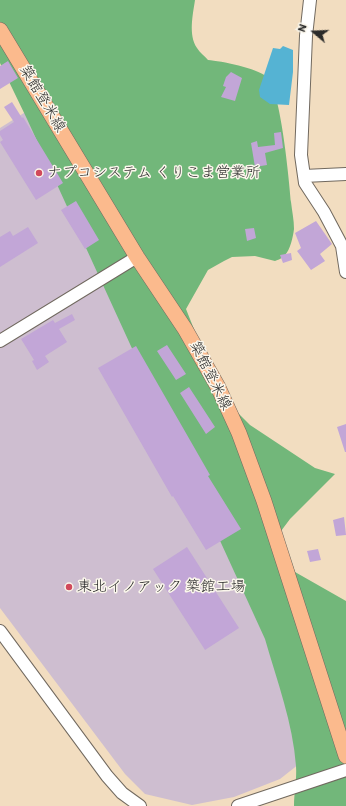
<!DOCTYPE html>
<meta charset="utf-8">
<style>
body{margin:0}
#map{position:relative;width:346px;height:806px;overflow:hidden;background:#f2ddc0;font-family:Itim,sans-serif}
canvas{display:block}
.north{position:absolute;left:294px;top:12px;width:40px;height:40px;-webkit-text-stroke:3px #fbf7ec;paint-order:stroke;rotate:289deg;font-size:11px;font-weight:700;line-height:16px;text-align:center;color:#2b2b2b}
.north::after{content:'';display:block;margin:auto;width:14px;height:18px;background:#2b2b2b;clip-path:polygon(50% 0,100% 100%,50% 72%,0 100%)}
</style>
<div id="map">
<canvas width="346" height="806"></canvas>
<div class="north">N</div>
</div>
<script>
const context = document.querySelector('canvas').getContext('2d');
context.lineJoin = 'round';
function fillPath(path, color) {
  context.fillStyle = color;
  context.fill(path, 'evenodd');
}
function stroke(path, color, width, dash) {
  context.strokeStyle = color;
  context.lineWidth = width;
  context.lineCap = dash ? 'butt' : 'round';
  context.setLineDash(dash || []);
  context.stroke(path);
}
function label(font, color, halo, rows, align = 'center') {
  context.font = font + ' Itim,"Klee One",sans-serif';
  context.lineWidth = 3;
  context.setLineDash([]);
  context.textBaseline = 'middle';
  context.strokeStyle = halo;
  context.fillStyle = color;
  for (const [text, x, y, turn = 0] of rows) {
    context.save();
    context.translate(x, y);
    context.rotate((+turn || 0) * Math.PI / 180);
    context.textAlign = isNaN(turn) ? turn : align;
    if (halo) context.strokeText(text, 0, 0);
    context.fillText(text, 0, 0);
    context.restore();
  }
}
fillPath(new Path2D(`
 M35,106l292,636 -47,37 -46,18 -42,8 -47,-11 -20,-20 -125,-166v-480z`), '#cebed0');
fillPath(new Path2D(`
 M0,0h195c-2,14 -7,35 2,48 3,5 8,8 11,12 13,1 49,8 59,17 14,14 22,102 24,125 1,9 3,18 3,27 -1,8 -4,21 -9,26 -2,3 -7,5 -10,6l-20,-5 -23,1 -8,4 -16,9 -22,39 34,86 30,30 65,43 20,6 -45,45 -9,12 14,41 51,29v205h-52c0,-13 3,-27 2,-40 -3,-43 -19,-85 -31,-127l-238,-520 -27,-56z`), '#72b77a');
fillPath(new Path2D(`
 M283,46l10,4v22l-4,33 -19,-1 -10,-7 -1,-7 14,-42 7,1z`), '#55b3d3');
fillPath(new Path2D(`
 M8,61l10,17 -18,11v-23z
 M231,72l11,6 -7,23 -14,-4 5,-10 -3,-1 3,-9z
 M12,102l10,16 1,-1 40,66 -27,17 -36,-58 3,-2 -3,-5v-4l14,-9 -10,-15z
 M281,132l2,16 -18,5 2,12 -12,2 -4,-24 6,-2 1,6 17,-2 -1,-12z
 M76,201l23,39 -14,9 -24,-39z
 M316,221l16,23 -12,10 5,7 -14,9 -14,-19 4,-3 -6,-15z
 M28,227l10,16 -38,24v-30l10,-6 3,5z
 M254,228l2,10 -9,3 -2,-12z
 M291,253l1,7 -9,3 -3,-8z
 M72,314l3,6 -16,9 8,13 -22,14 4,6 -12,8 -5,-9 2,-1 -13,-21 32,-19 2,3z
 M167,345l19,29 -10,6 -19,-29z
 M136,346l74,129 -2,1 33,53 -35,21 -33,-54 -1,1 -74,-129z
 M189,387l26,40 -9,7 -26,-41z
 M346,424v28h-1l-8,-25z
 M344,517l2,18 -10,1 -3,-16z
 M187,547l52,81 -34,22 -52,-81z
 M318,549l3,11 -11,2 -3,-11z`), '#c2a6d7');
const minor = new Path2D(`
 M310,0l-4,36 -5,119 4,28 19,29 18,34 4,26
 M304,176l42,-2
 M0,341l137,-84
 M0,631l107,145 15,17 18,13
 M238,806l108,-36`);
const major = new Path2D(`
 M0,30l137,227 48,72 33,58 21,46 25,68 82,255`);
stroke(minor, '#71695f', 14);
stroke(major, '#71695f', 16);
stroke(minor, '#fff', 12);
stroke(major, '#fbba8d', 15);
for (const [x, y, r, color] of [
 [39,173,4,"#d1495b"],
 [69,587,4,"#d1495b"]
]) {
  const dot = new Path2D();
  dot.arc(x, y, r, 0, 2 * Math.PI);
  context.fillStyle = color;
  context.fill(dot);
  stroke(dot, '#fbf7ec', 1.5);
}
label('15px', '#2b2b2b', '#fbf7ec', [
 ["築館登米線",42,99,59],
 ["築館登米線",210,376,63]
]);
label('15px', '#2b2b2b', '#fbf7ec', [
 ["ナプコシステム くりこま営業所",47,173],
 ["東北イノアック 築館工場",77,587]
], 'left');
</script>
